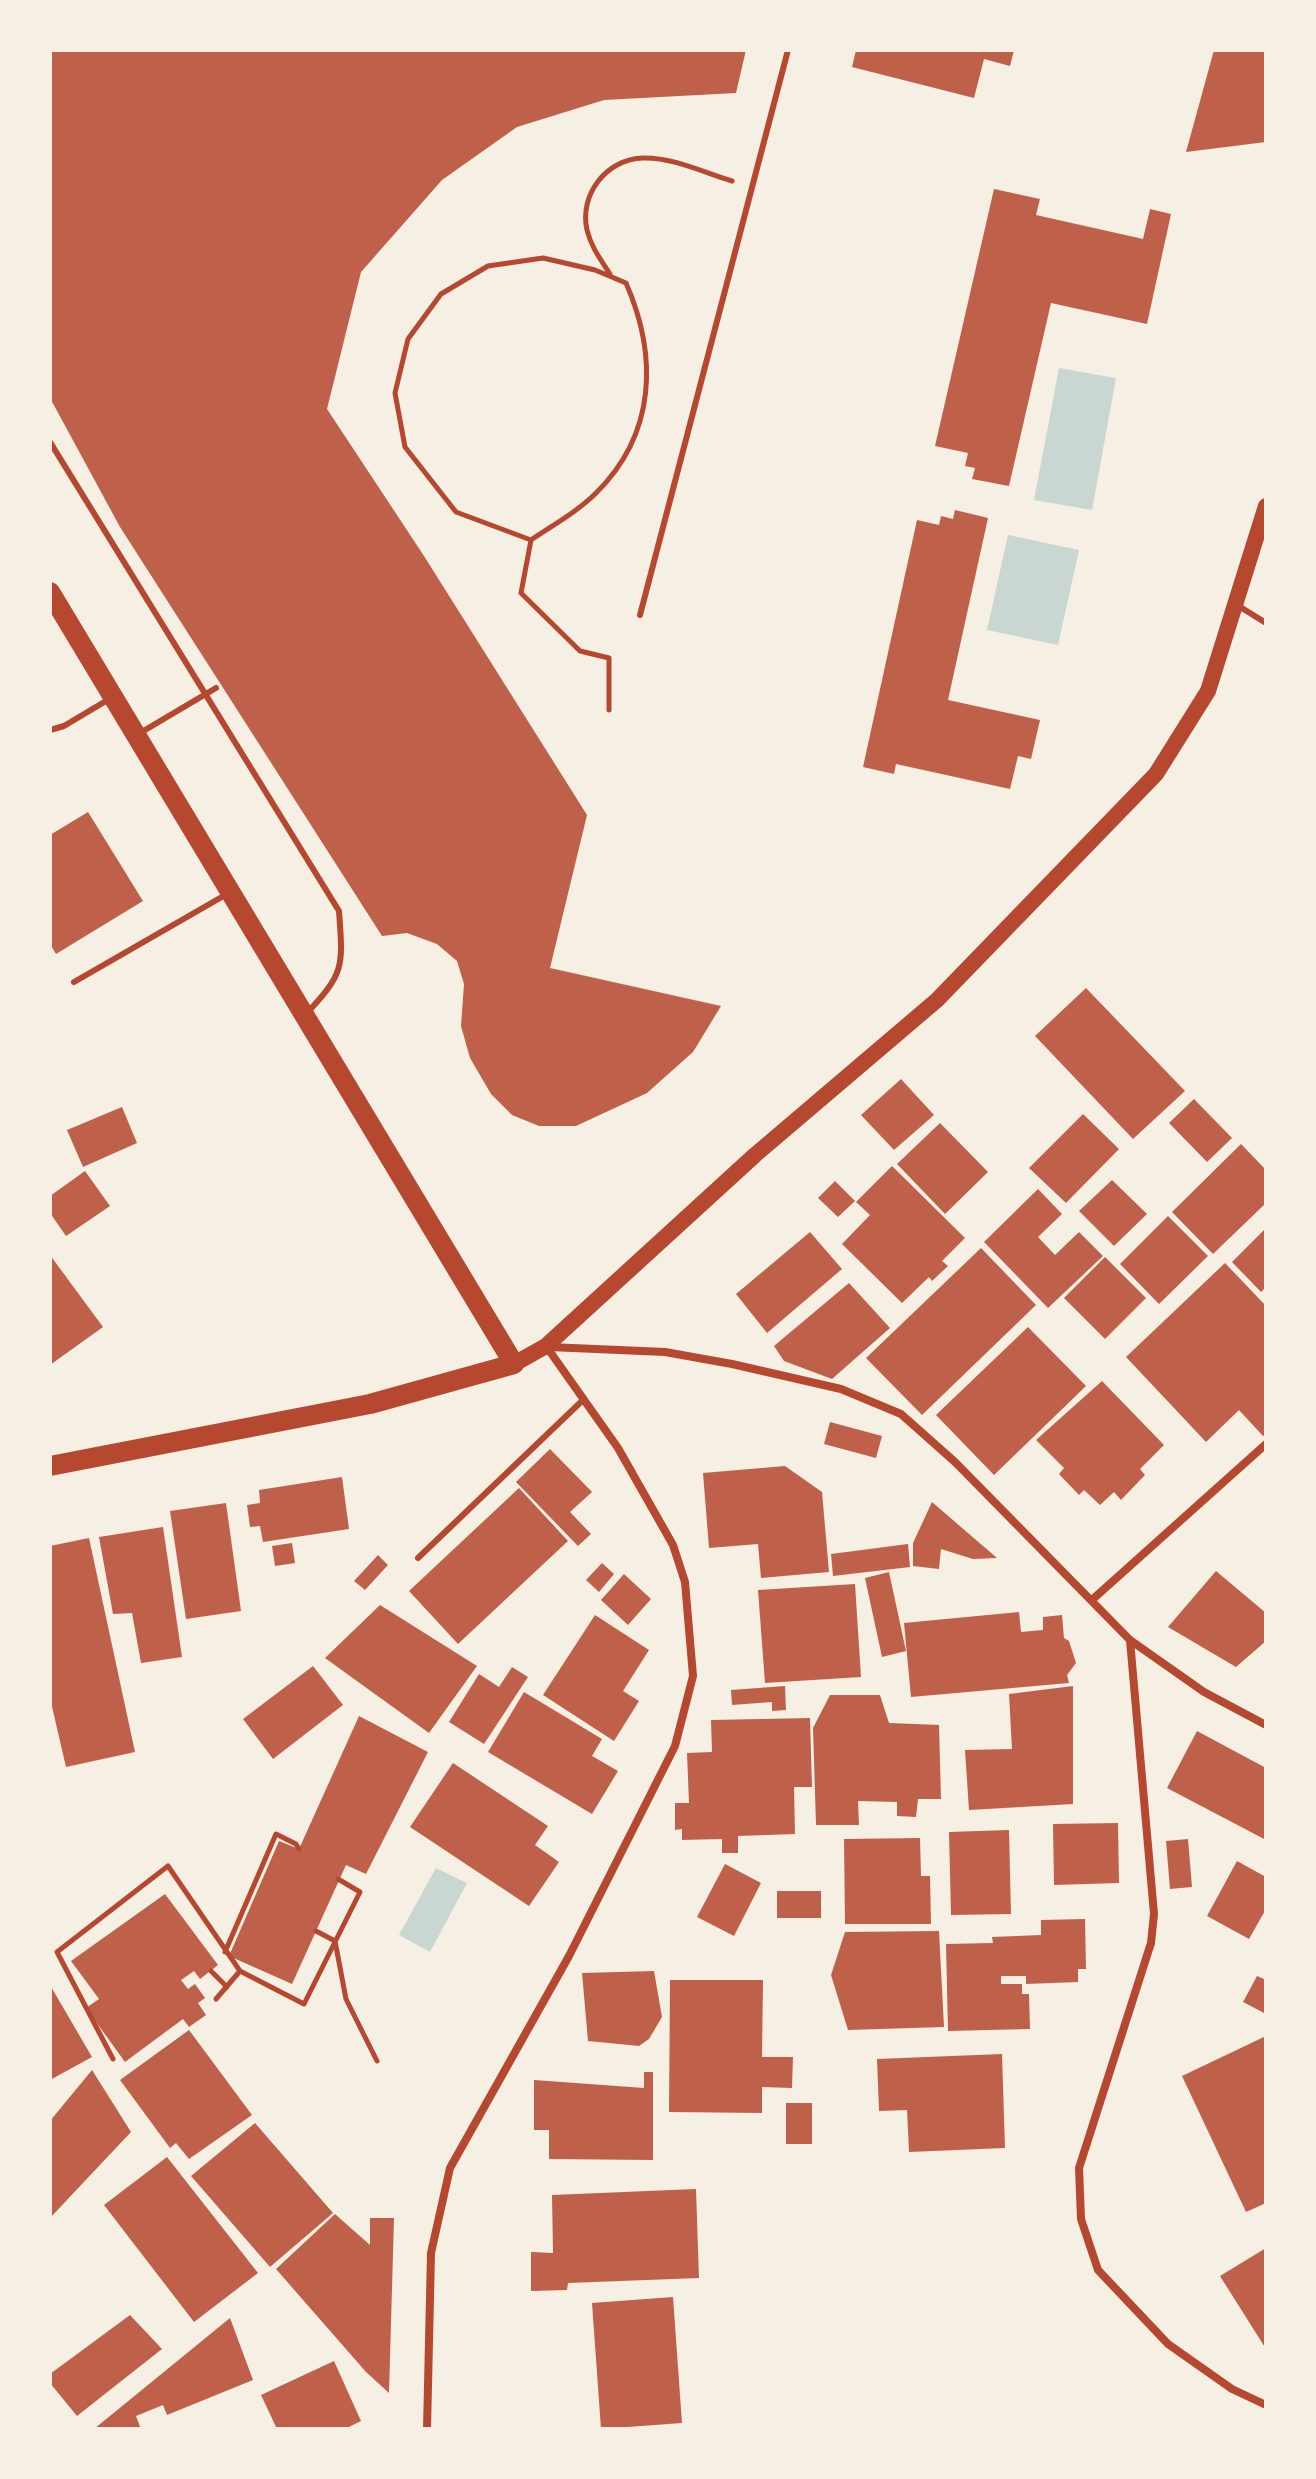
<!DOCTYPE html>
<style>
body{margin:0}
#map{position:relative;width:1316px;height:2479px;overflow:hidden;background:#f6efe4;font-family:"Source Serif 4",serif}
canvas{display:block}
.frame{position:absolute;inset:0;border:52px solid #f6efe4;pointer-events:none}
</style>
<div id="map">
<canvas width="1316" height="2479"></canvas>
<div class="frame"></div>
</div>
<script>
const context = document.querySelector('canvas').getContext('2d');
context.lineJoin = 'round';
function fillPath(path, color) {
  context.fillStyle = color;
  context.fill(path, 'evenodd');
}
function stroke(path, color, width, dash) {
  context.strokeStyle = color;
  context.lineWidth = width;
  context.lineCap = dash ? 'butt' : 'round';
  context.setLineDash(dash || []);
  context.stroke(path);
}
fillPath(new Path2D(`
 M1059,368l57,10 -24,132 -58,-10z
 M1008,535l71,15 -21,95 -71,-15z
 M436,1868l31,15 -37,69 -31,-17z`), '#c9d6d2');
fillPath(new Path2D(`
 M50,50h696l-10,43 -132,7 -87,27 -75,53 -81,92 -34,137 97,147 163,259 -37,153 171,38 -28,46 -46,41 -71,33h-37l-27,-11 -21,-21 -21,-36 -9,-32 3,-42 -7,-23 -20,-17 -30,-11 -25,3 -262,-409 -70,-129z
 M856,50h158l-4,16 -26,-7 -10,39 -122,-31z
 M1214,50h52v92l-80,10z
 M994,189l46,10 -4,16 107,24 7,-30 21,5 -24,110 -96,-21 -42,183 -37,-7 3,-11 -10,-2 3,-13 -33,-7z
 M955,510l33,8 -40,182 92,20 -9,39 -13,-3 -8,33 -114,-25 -2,10 -31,-7 54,-247 22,5 2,-9 12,3z
 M88,812l55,89 -87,53 -6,-10v-109z
 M1086,988l99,103 -52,48 -98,-103z
 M901,1079l33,36 -40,35 -33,-35z
 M1194,1099l38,39 -25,24 -38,-39z
 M122,1107l15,36 -54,24 -16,-37z
 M1083,1114l36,35 -53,54 -37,-35z
 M940,1123l48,49 -43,42 -48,-50z
 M1241,1144l25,26v33l-53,51 -41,-42z
 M892,1166l73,72 -23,23 6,5 -16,15 -3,-4 -27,26 -60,-59 28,-29 -14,-13z
 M85,1171l25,35 -44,30 -16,-23v-17z
 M1112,1180l35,34 -33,32 -35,-35z
 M835,1181l20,20 -17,16 -20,-19z
 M1038,1189l24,25 -24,23 17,18 24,-23 24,24 -55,52 -64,-66z
 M1168,1216l40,40 -49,48 -39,-40z
 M1266,1228v59l-5,5 -29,-30z
 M810,1232l32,37 -75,64 -31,-39z
 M981,1248l55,57 -114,110 -56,-57z
 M50,1255l53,72 -53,38z
 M1105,1257l41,41 -41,41 -41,-41z
 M1225,1263l41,43v128l-3,2 -24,-26 -33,32 -80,-85z
 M849,1283l41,45 -58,51 -48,-18 -10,-15z
 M1028,1327l58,59 -92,89 -58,-60z
 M1102,1381l62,64 -24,24 5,6 -24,25 -7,-8 -14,13 -16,-15 -5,5 -20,-21 5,-6 -28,-28z
 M830,1422l52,14 -6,22 -52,-14z
 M550,1449l42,43 -22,20 21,22 -13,12 -62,-64z
 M785,1466l37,26 7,80 -68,6 -3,-34 -49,4 -6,-75z
 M342,1477l7,52 -86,13 -3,-16 -10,1 -3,-22 13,-2 -1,-13z
 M519,1488l49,53 -110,103 -49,-53z
 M932,1502l65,56 -24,1 -32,-10 -2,20 -26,-3v-23z
 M226,1503l15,108 -55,8 -16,-108z
 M163,1527l19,130 -41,6 -9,-50 -19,1 -14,-77z
 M89,1538l46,214 -69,15 -16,-69v-152z
 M292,1543l3,20 -20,3 -3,-20z
 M908,1544l2,23 -77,9 -2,-22z
 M378,1555l10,10 -23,25 -11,-9z
 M602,1563l12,11 -15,18 -13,-12z
 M1216,1571l50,42v28l-30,26 -68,-40z
 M889,1572l17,79 -24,6 -17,-79z
 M624,1574l27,25 -23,26 -27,-25z
 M855,1584l6,93 -96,6 -7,-93z
 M380,1605l97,61 -48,67 -104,-75z
 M1019,1612l2,20 22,-2v-13l19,-2 2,23 5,3 7,22 -9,12 2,8 -158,14 -7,-74z
 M595,1615l54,35 -26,41 16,10 -25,40 -71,-46z
 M313,1666l30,39 -70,54 -30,-40z
 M512,1667l16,10 -44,67 -35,-22 30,-48 20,13z
 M785,1686l1,24 -14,1v-9l-40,3 -1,-15z
 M1073,1686v118l-104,6 -4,-60 47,-1 -3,-55z
 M524,1692l78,47 -10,17 26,15 -26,43 -104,-62z
 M830,1695h50l9,28 50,2 2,74h-23l-2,18 -19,-1v-14l-39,-1 1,24h-43l-3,-97z
 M359,1716l69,36 -62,122 -20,-9 -54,119 -63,-28 50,-115 20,8z
 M810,1718l2,69h-18l1,47 -57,2v17h-16v-14l-40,1v-11l-7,1v-27h14l-2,-50 25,-1 -1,-32z
 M1197,1731l69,37v72l-99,-52z
 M453,1763l95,63 -13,19 24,17 -30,44 -119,-79z
 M1118,1823l1,60 -65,2 -1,-61z
 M1009,1830l2,84 -60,1 -2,-83z
 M920,1838l1,38h9l1,48h-86l-1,-85z
 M1188,1839l4,48 -22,2 -4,-48z
 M1237,1861l29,16v32l-17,30 -42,-23z
 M725,1864l36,19 -27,53 -37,-19z
 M777,1891h44v27h-44z
 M165,1894l53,71 -18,14 -6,-8 -13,9 7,9 7,-5 10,14 -7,5 8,12 -17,12 -6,-8 -58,43 -39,-54 13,-9 -28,-38z
 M1085,1919l1,50h-8v13l-52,2v-8h-25v8h21v10h7l1,35 -82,2 -2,-87 47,-1 -1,-6 49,-2v-15z
 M939,1931l5,96 -96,3 -17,-55 14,-43z
 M654,1971l8,46 -13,22 -10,7 -51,-5 -6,-68z
 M1257,1976l9,4v34l-23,-12z
 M670,1980h93l-1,77h31l-1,31 -30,-1v26l-93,-1z
 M50,1985l42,72 -42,23z
 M189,2030l63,85 -63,44 -13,-16 -6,5 -50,-68z
 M1266,2036v167l-20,9 -64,-136z
 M1002,2054l3,94 -96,4 -2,-42 -28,1 -2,-52z
 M92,2070l39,62 -81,86v-97z
 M644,2072h9v88l-104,-1v-29h-15v-50l110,8z
 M786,2103h26v41h-26z
 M255,2123l78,90 -63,54 -79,-91z
 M167,2157l91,116 -64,49 -90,-117z
 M696,2189l3,89 -131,5 -1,7 -36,1v-39l22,1 -1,-58z
 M335,2214l35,31v-27h24l-5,175 -23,-21 -90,-103z
 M1266,2248v101l-46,-73z
 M673,2297l9,126 -81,6 -9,-126z
 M130,2315l32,34 -85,67 -27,-33v-9z
 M230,2318l23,62 -86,35 -4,-10 -27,11 5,13h-47z
 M334,2361l27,60 -16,8h-68l-16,-34z`), '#bf614a');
stroke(new Path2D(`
 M610,274c-9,-14 -19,-27 -23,-44 -8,-35 19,-71 56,-72 29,-1 62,15 89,23
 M531,540l-75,-28 -51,-65 -10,-54 13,-54 33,-45 47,-28 55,-8 52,12 31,13c32,73 30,151 -30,210 -19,19 -43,32 -65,47l-10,53 59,58 29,7v52
 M316,1931l19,10 11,58 31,62
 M225,1952l51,-118 20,10 3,5
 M211,1971l16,16
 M216,1999l24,-28 64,33 56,-112 -22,-13
 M113,2059l-56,-107 111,-86 72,105`), '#b5482f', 5);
stroke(new Path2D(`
 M50,442l289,469c4,55 6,62 -33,103
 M1237,605l29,18
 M640,615l148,-565
 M50,730l14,-4 47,-28
 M140,733l76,-45
 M74,982l153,-88
 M418,1558l166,-159`), '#b5482f', 6);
stroke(new Path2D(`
 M549,1347l116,5 67,12 109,25 60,25 54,48 175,178 74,52 62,33
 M1093,1599l173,-155
 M1130,1640l24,274 -3,29 -72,225 2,51 17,51 70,74 64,45 34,16
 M427,2429l4,-176 19,-85 119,-212 106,-210 18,-70 -8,-94 -12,-37 -55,-97 -72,-102`), '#b5482f', 8);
stroke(new Path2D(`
 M514,1364l32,-18 209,-191 182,-155 219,-226 52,-83 58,-185`), '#b5482f', 16);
stroke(new Path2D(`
 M50,592l464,772 -144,40 -320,62`), '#b5482f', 20);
</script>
